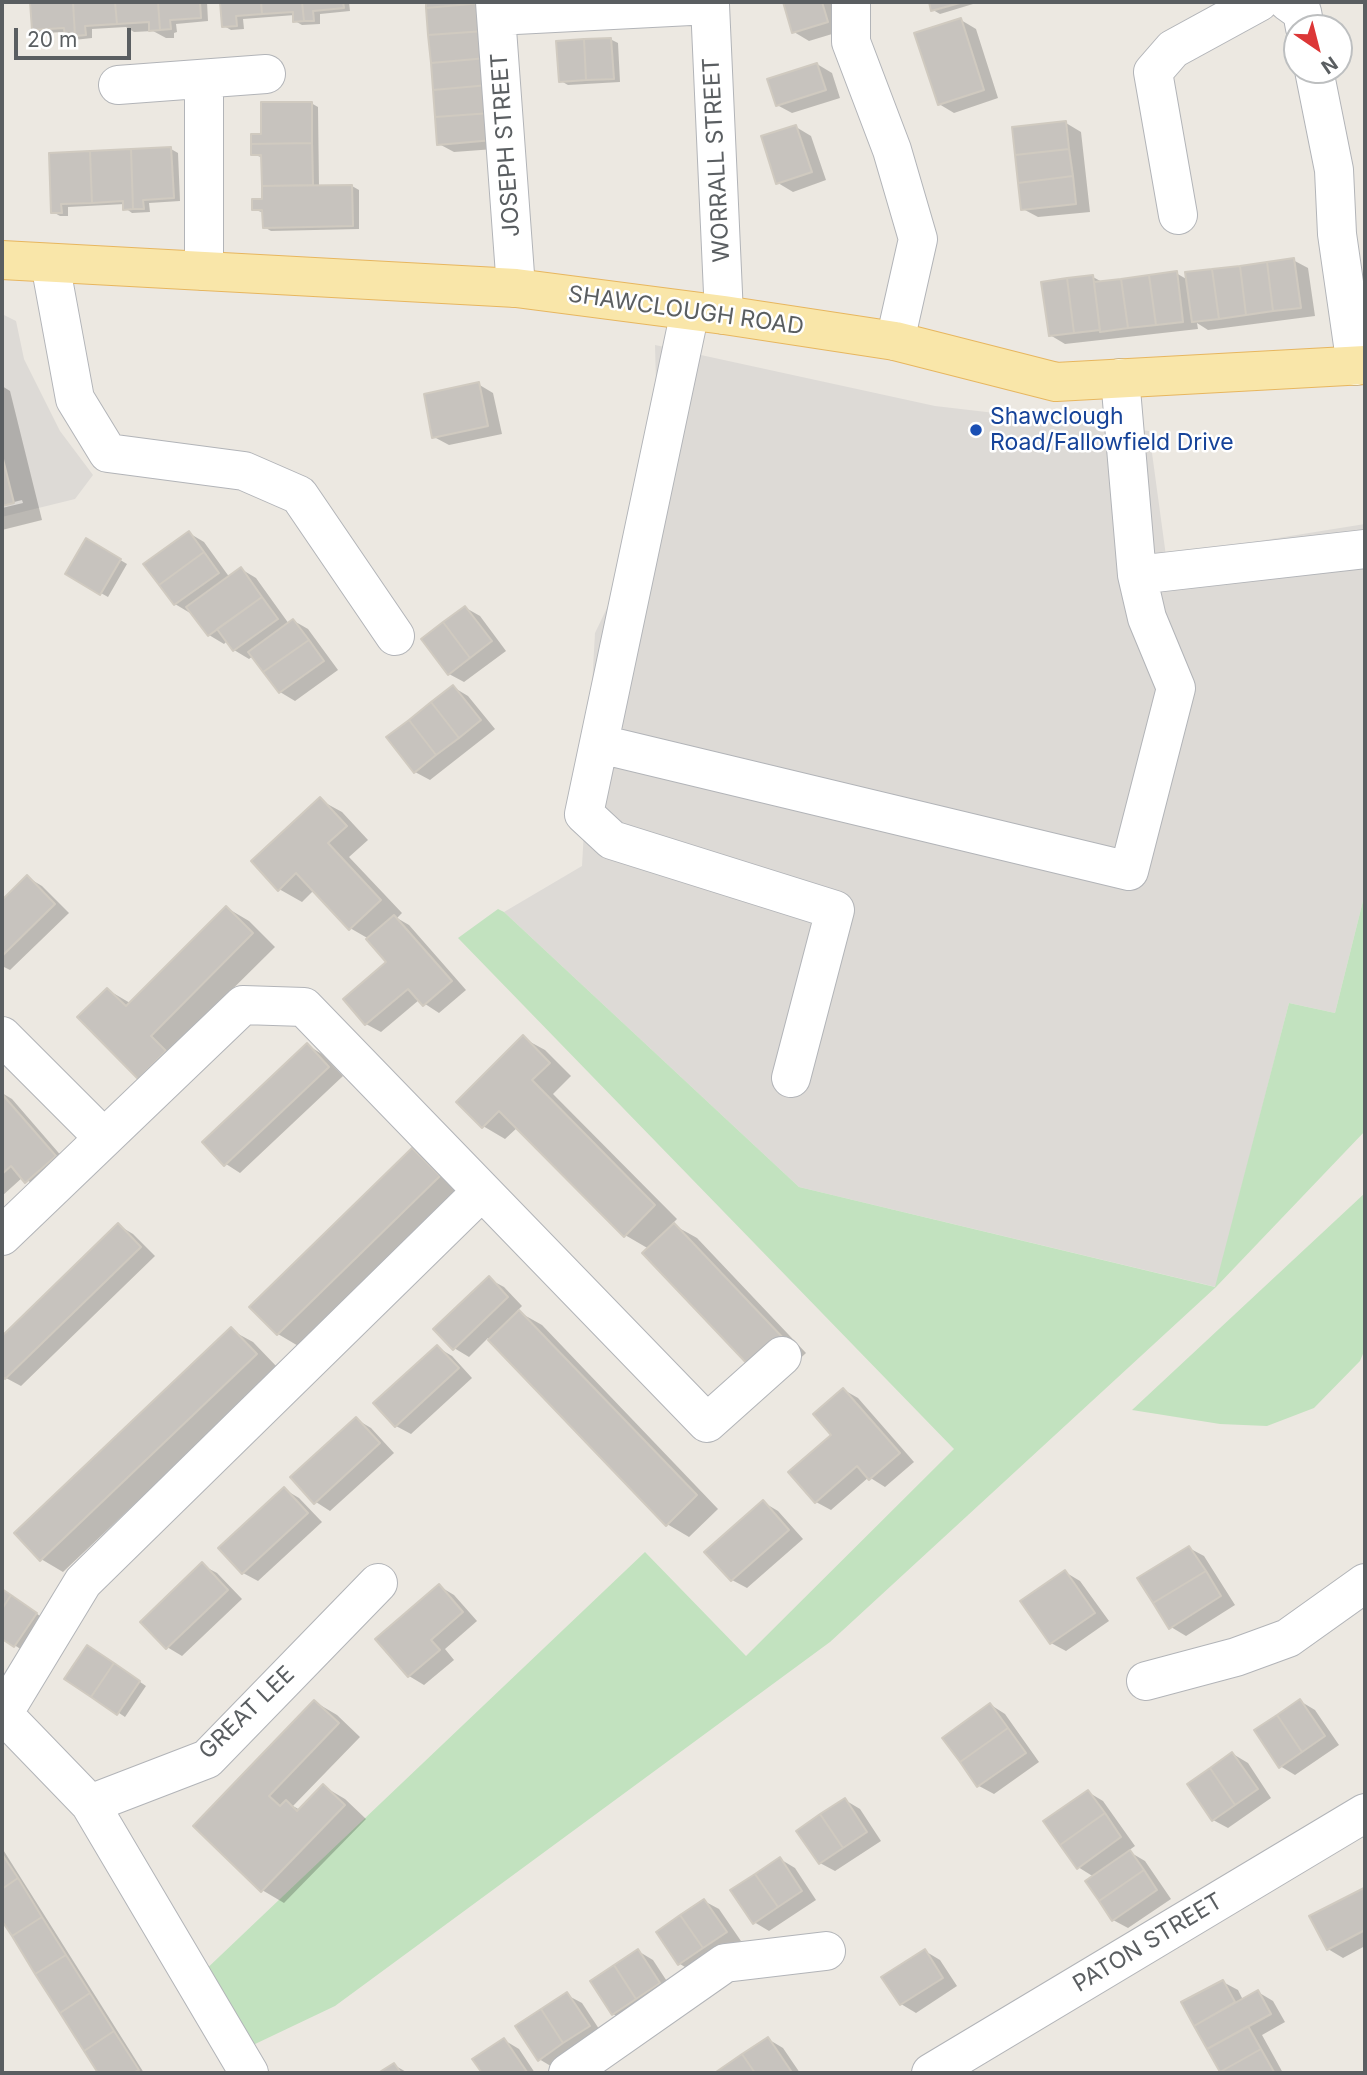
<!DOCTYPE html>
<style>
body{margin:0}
#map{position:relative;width:1367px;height:2075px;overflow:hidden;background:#ece8e1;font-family:Inter,sans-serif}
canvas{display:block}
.frame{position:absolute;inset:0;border:4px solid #5a5e61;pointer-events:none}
.north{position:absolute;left:1283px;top:14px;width:70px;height:70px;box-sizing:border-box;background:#fff;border:2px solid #bdbfc0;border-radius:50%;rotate:145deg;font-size:19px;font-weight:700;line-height:28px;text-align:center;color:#5a5e61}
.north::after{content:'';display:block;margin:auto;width:24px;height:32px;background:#dc3737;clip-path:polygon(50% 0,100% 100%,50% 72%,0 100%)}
.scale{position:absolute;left:14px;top:28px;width:117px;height:32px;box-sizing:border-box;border:4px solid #5a5e61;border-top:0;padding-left:9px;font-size:21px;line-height:24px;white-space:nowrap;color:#5a5e61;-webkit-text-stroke:5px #fff;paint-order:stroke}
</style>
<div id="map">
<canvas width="1367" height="2075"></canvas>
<div class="frame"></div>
<div class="north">N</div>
<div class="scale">20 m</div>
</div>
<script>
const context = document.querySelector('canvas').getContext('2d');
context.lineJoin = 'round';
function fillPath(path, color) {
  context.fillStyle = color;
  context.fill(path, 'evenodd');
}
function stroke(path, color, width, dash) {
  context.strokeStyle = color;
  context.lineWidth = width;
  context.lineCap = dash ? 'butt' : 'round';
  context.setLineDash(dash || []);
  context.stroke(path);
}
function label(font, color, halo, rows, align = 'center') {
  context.font = font + ' Inter,sans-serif';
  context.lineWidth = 5;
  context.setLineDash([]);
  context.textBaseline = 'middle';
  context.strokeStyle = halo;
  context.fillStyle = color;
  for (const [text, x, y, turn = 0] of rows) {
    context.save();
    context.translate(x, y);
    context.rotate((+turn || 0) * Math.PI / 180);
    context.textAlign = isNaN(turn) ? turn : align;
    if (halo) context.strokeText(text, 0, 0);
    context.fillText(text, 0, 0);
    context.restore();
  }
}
fillPath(new Path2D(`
 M2,314l14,7 8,38 36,72 33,44 -18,24 -73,18z
 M655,345l280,61 214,25 17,125 199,-32v369l-30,120 -46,-10 -73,284 -417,-100 -295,-275 78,-46 13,-233 64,-134z`), '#dddad6');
fillPath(new Path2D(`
 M1365,893v238l-149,156 -386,355 -495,364 -82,39 -53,-70 445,-423 101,104 208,-207 -496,-511 40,-29 6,3 295,275 416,100 74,-284 46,10z
 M1365,1193v156l-5,12 -46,47 -47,18 -47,-2 -88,-14z`), '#c2e2bf');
fillPath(new Path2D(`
 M32,2h175l1,19 -32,3 1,8 -3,1v5h-8l-13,-7 -19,1 -8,-5 -34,2v9l-18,2 -7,-4 -1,-4 -25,1 -7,-4z
 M222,2h127l1,9 -30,3v10l-18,1 -7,-4v-6l-52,4 1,10 -13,1 -7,-4z
 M427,2h69l12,146 -54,4 -15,-8z
 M785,2h48l9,29 -33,10 -15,-9z
 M930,2h43v2l-33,10 -7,-4z
 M961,20l15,9 22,69 -44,15 -15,-9z
 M610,39l8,4 2,39 -52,3 -7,-4z
 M817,64l15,9 8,25 -48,15 -15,-8z
 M311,103l7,4 1,80 33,-1 7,4v39l-88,2 -7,-4v-14l-11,-4 11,-8 -1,-43 -10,-4 10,-18z
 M1066,123l15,9 9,80 -52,5 -15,-8z
 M796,127l15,9 15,44 -33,12 -15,-9z
 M171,149l7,4 2,48 -31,2 1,9 -18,1 -7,-5v-4l-57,3v9h-8l-7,-4 -2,-57z
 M1293,260l15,8 7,48 -107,14 -11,-7 1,6 -133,15 -15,-9 43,-58 11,6 72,-10 12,7z
 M478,384l15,9 9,41 -53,11 -15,-8z
 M2,386l8,5 32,129 -40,10v-22l21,-5 -1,-3 -20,5z
 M189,533l15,9 26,36 11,-9 15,9 33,46 5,-3 14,8 30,41 -43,31 -15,-9 -27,-36 -4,3 -15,-9 -7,-9 -3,3 -15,-9 -17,-24 -2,2 -15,-9z
 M87,540l40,24 -19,33 -41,-23z
 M466,608l14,8 26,35 -42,31 -15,-8z
 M453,687l15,9 27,33 -65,51 -15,-8z
 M320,800l22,12 26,28 -19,17 53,56 -5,5 12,7 57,65 -27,23 -20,-13 -38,32 -15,-8 22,-62 -19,-23 -19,-11 -36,-38 -12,12 -23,-13z
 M27,877l15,9 27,27 -59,57 -8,-4v-64z
 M227,908l22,13 26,26 -103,102 -10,41 -22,-13 -32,-87 22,13z
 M523,1038l22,12 26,26 -18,18 124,125 -5,5 25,14 109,115 -30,28 -127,-132 -24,-14 -107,-108 -13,12 -22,-13z
 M307,1045l15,9 21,22 -103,97 -14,-9z
 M2,1093l10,6 58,67 -29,24 -18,-13 -21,19z
 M412,1150l23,13 26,27 -161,157 -22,-13z
 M118,1225l15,9 22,22 -134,130 -15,-8 -4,-4v-36z
 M489,1279l15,8 18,19 -5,5 25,14 176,184 -29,28 -22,-13 -179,-186 -19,19 -15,-9z
 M231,1330l22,12 25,26 -215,204 -22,-13z
 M437,1347l15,9 20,22 -61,56 -15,-8z
 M844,1390l14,8 56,64 -29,25 -16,-10 -38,33 -15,-8z
 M356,1419l15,9 23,25 -64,58 -14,-9z
 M284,1489l15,9 23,24 -64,59 -15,-8z
 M763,1502l15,9 25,28 -56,49 -15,-8z
 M1189,1548l15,8 31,49 -49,31 -15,-9z
 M202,1565l15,8 25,26 -60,57 -15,-9z
 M1065,1572l15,9 29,40 -43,30 -15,-8z
 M439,1586l15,9 23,26 -32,28 9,11 -30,25 -15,-9 -31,-37z
 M2,1590l41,28 -21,32 -20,-13z
 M95,1651l51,35 -21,31 -58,-39z
 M1300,1701l15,9 24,35 -44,30 -15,-9z
 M315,1702l22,13 23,22 -67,69 7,4 23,-24 22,13 21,20 -82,84 -22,-13 -67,-64z
 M991,1705l14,9 34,48 -45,32 -15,-8z
 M1233,1754l15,9 23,35 -43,30 -15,-8z
 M1088,1792l15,9 32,45 -7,5 17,10 26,38 -43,29 -15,-8 -19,-43 -16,-10z
 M845,1800l15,9 21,32 -46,30 -15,-8z
 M2,1848l142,225h-44l-98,-155z
 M780,1859l15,9 21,32 -47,31 -15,-9z
 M1364,1890l1,56 -22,12 -15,-9z
 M704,1901l15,8 22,32 -46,32 -15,-9 -22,-32z
 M638,1951l15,9 21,32 -46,31 -15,-9z
 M925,1951l15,9 17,26 -41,27 -15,-9z
 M1223,1982l15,8 5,10 15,-8 15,9 12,21 -23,13 21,38h-60l-40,-70z
 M567,1995l15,8 21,32 -49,33 -15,-9z
 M768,2039l15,9 17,25h-80z
 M504,2040l15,9 16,24h-51l-9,-14z
 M394,2065l14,8h-26z`), '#0003');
const building = new Path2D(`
 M30,2h43l2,34 -10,1 -1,-9 -32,2z
 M73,2h42l2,22 -32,2 1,9 -11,1z
 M115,2h43l2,28 -11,1v-9l-32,2z
 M158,2h42l1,16 -31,2 1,9 -11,1z
 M220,2h41l1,12 -26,2 1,10 -15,1z
 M261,2h41l2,19 -11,1v-10l-31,2z
 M302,2h41l1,6 -31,3 1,10h-10z
 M426,2h56v1l-56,5z
 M783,2h39l6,20 -36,11z
 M929,2h34l-32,9z
 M482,3l3,28 -57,4 -2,-27z
 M961,18l23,72 -46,15 -24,-72z
 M485,31l2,27 -56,5 -3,-28z
 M611,38l3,41 -28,1 -2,-41z
 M584,39l2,41 -27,2 -3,-41z
 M487,58l2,27 -56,5 -2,-27z
 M817,63l9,27 -50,16 -9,-27z
 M489,85l2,28 -56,4 -2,-27z
 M261,102h51v41l-61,1v-10h10z
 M491,113l2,27 -56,5 -2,-28z
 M1066,121l3,28 -54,6 -3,-28z
 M796,125l16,47 -36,12 -15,-48z
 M312,143l1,42 -51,1 -1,-31h-10v-11z
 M171,147l3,51 -31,2 1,9h-11l-2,-60z
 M131,149l2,60 -10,1v-9l-31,2 -2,-52z
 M1069,149l4,27 -55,7 -3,-28z
 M90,151l2,52 -31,1 1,9h-11l-2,-60z
 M1073,176l3,28 -55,6 -3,-27z
 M352,185l1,41 -90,2 -1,-18h-10v-11h10v-13z
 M1294,258l7,50 -28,3 -6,-49z
 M1267,262l6,49 -27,4 -6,-49z
 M1240,266l6,49 -27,4 -7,-50z
 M1212,269l7,50 -27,3 -7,-50z
 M1177,271l6,51 -27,3 -7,-50z
 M1093,275l7,55 -26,3 -7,-55z
 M1149,275l7,50 -28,3 -7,-49z
 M1067,278l7,55 -25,3 -8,-54z
 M1121,279l7,49 -28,4 -6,-50z
 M479,382l9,44 -56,12 -8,-44z
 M2,455l12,48 -12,3z
 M189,531l15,21 -45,33 -16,-21z
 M86,538l35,21 -21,36 -35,-21z
 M204,552l15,21 -45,32 -15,-20z
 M241,567l21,30 -54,39 -22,-29z
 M262,597l16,22 -45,32 -16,-22z
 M465,606l27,35 -22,17 -27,-36z
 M293,619l16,21 -46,32 -15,-20z
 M443,622l27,36 -22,17 -27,-36z
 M309,640l15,21 -45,32 -16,-21z
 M453,685l28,35 -22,18 -28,-36z
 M431,702l28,36 -23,17 -27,-35z
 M409,720l27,35 -22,18 -28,-36z
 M320,797l27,29 -19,17 53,57 -32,30 -53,-57 -18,18 -27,-30z
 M27,875l28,29 -53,52v-56z
 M226,906l27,27 -102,103 15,15 -28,28 -61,-62 30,-29 19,18z
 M394,915l58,66 -29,25 -15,-17 -43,36 -22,-26 43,-37 -20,-23z
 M523,1035l27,28 -18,17 123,125 -31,32 -125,-126 -17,17 -26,-26z
 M307,1043l22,24 -105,99 -22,-24z
 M2,1094l54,62 -31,27 -14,-17 -9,8z
 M412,1148l28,28 -163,159 -28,-28z
 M118,1223l23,24 -136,132 -3,-3v-40z
 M674,1223l111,117 -33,29 -110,-116z
 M489,1276l19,21 -55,53 -20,-21z
 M519,1310l178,185 -31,31 -178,-186z
 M231,1327l26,27 -217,207 -26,-28z
 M437,1345l22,23 -64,59 -22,-24z
 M843,1388l57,65 -31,27 -12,-14 -42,37 -27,-31 43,-37 -18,-21z
 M356,1417l24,26 -66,61 -24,-27z
 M284,1487l24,26 -66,61 -24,-26z
 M763,1500l26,30 -58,51 -27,-29z
 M1189,1546l17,25 -53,32 -16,-25z
 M202,1562l26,28 -62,59 -26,-27z
 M1065,1570l30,43 -45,31 -30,-43z
 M1206,1571l15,25 -52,33 -16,-26z
 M439,1584l24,28 -32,28 9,10 -32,27 -33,-38z
 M2,1589l9,6 -9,14z
 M11,1595l26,18 -23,34 -12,-8v-30z
 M87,1645l27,18 -23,34 -27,-18z
 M114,1663l26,18 -23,34 -26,-18z
 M1300,1699l25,37 -23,16 -25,-37z
 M314,1700l25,23 -70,73 11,10 6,-6 11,11 26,-27 22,21 -84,87 -68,-66z
 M990,1703l18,25 -48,34 -18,-24z
 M1277,1715l25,37 -23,16 -25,-38z
 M1008,1728l18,25 -49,34 -17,-25z
 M1232,1752l26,37 -23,16 -25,-37z
 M1210,1768l25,37 -23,16 -25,-37z
 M1088,1790l17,23 -45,32 -17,-24z
 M845,1798l22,34 -24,16 -23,-34z
 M1105,1813l16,24 -44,32 -17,-24z
 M820,1814l23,34 -24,16 -23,-33z
 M1130,1850l14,20 -45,31 -14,-20z
 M2,1854l16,24 -16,11z
 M780,1857l22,34 -24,16 -23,-33z
 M1144,1870l13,20 -45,31 -13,-20z
 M755,1874l23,33 -25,17 -23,-34z
 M18,1878l24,39 -30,19 -10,-15v-32z
 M1364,1888l1,42 -38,20 -18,-34z
 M704,1899l23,33 -24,16 -23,-33z
 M680,1915l23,33 -25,17 -22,-33z
 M42,1917l24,38 -31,19 -23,-38z
 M638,1949l22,34 -24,16 -22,-34z
 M925,1949l18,29 -43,27 -19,-28z
 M66,1955l24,38 -30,20 -25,-39z
 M614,1965l22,34 -24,16 -22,-34z
 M1223,1980l12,22 -41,24 -13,-24z
 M1258,1990l13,24 -64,35 -13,-23z
 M567,1992l23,34 -27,17 -22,-34z
 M90,1993l24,38 -30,20 -24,-38z
 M541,2009l22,34 -25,18 -23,-35z
 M1248,2026l13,23 -41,23 -13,-23z
 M114,2031l25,39 -6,3h-35l-14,-22z
 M768,2037l23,34 -4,2h-32l-13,-19z
 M504,2038l23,34 -45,1 -10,-14z
 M1261,2049l13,23 -53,1 -1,-1z
 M742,2054l13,19h-37l-2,-1z
 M394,2063l7,10h-23z`);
fillPath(building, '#c7c3be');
stroke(building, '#d0cac0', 2);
const minor = new Path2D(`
 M495,2l21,286
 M851,2v40l41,108 26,89 -23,102
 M1288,2l14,10 3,16
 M496,16l214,-11 14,310
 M1314,70l20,100 3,64 19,132
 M118,85l148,-11
 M1178,215l-25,-143 20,-23 86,-47
 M50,263l25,136 33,54 136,18 55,24 96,141
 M204,271v-192
 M690,311l-106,503 28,26 223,70 -44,168
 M1137,575l228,-26
 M600,744l529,127 47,-183 -29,-70 -10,-43 -17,-197
 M2,1036l101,101
 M2,1236l241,-231 61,2 403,416 75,-67
 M1146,1681l90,-24 52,-19 77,-55
 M2,1713l88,91 159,269
 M3,1714l80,-132 399,-391
 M90,1804l117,-45 171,-176
 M568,2073l157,-110 101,-12
 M931,2073l434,-260`);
const major = new Path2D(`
 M2,260l514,28 208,27 171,26 161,41 309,-17`);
stroke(minor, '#b2b4b8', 40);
stroke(major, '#e7b65f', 40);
stroke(minor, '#fff', 38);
stroke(major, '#f9e6a9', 38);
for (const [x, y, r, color] of [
 [976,430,7,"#1a4fb4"]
]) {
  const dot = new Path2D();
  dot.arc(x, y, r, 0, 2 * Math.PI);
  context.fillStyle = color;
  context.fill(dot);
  stroke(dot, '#fff', 2.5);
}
label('23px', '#5a5e61', '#fff', [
 ["JOSEPH STREET",506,145,-94],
 ["WORRALL STREET",717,160,-93],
 ["SHAWCLOUGH ROAD",686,311,8],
 ["GREAT LEE",247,1713,-44],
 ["PATON STREET",1148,1943,-31]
]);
label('23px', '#164399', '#fff', [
 ["Shawclough",990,417],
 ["Road/Fallowfield Drive",990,443]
], 'left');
</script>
